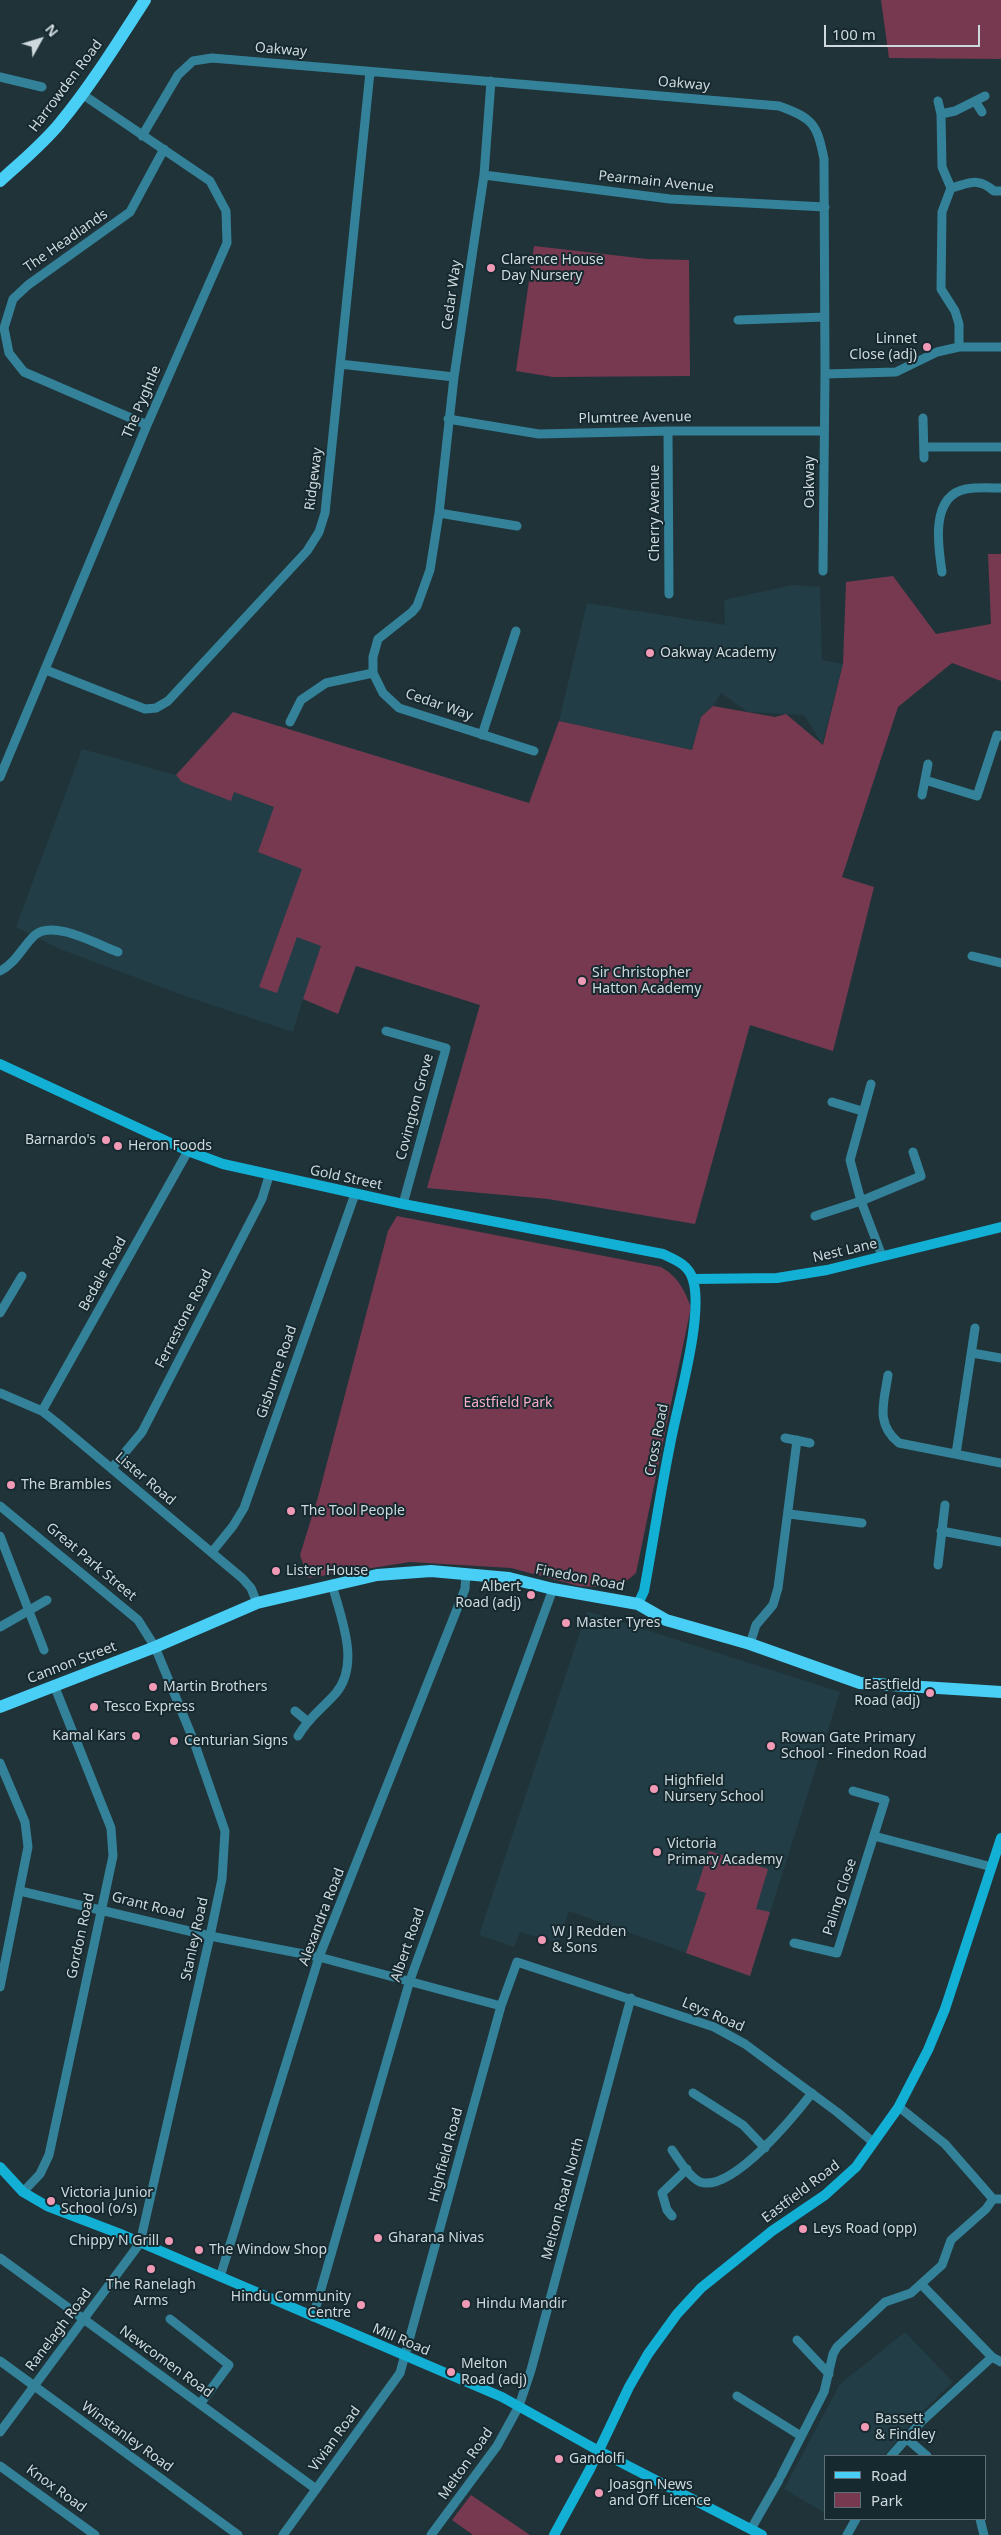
<!DOCTYPE html>
<style>
body{margin:0}
#map{position:relative;width:1001px;height:2535px;overflow:hidden;background:#203339;font-family:"Noto Sans",sans-serif}
canvas{display:block}
.legend{position:absolute;left:824px;top:2455px;width:162px;height:65px;box-sizing:border-box;background:#16292f;border:1px solid #606f75;margin:0;padding:6px 9px;list-style:none;font-size:15px;color:#ced9dd}
.legend li{display:flex;align-items:center;gap:10px;height:25px}
.legend b{width:25px;border:1px solid #606f75}
.north{position:absolute;left:15px;top:15px;width:50px;height:50px;-webkit-text-stroke:4px #16292f;paint-order:stroke;rotate:51deg;font-size:14px;font-weight:700;line-height:20px;text-align:center;color:#ced9dd}
.north::after{content:'';display:block;margin:auto;width:18px;height:22px;background:#ced9dd;clip-path:polygon(50% 0,100% 100%,50% 72%,0 100%)}
.scale{position:absolute;left:824px;top:25px;width:156px;height:22px;box-sizing:border-box;border:2px solid #ced9dd;border-top:0;padding-left:6px;font-size:15px;line-height:18px;white-space:nowrap;color:#ced9dd;-webkit-text-stroke:4px #16292f;paint-order:stroke}
</style>
<div id="map">
<canvas width="1001" height="2535"></canvas>
<ul class="legend">
<li><b style="height:6px;background:#49cff6"></b>Road</li>
<li><b style="height:14px;background:#773950"></b>Park</li>
</ul>
<div class="north">N</div>
<div class="scale">100 m</div>
</div>
<script>
const context = document.querySelector('canvas').getContext('2d');
context.lineJoin = 'round';
function fillPath(path, color) {
  context.fillStyle = color;
  context.fill(path, 'evenodd');
}
function stroke(path, color, width, dash) {
  context.strokeStyle = color;
  context.lineWidth = width;
  context.lineCap = dash ? 'butt' : 'round';
  context.setLineDash(dash || []);
  context.stroke(path);
}
function label(font, color, halo, rows, align = 'center') {
  context.font = font + ' "Noto Sans",sans-serif';
  context.lineWidth = 4;
  context.setLineDash([]);
  context.textBaseline = 'middle';
  context.strokeStyle = halo;
  context.fillStyle = color;
  for (const [text, x, y, turn = 0] of rows) {
    context.save();
    context.translate(x, y);
    context.rotate((+turn || 0) * Math.PI / 180);
    context.textAlign = isNaN(turn) ? turn : align;
    if (halo) context.strokeText(text, 0, 0);
    context.fillText(text, 0, 0);
    context.restore();
  }
}
fillPath(new Path2D(`
 M792,585l28,2 2,73 21,4 -21,80 -18,-29 -56,-3 -27,-19 -8,13 -12,11 -9,33 -133,-29 28,-118 138,22 -1,-25z
 M233,712l304,93 158,419 -147,-25 -121,-11 53,-183 -124,-39 -18,48 -35,-15 -10,33 -108,-36 -125,-47 -44,-22 66,-178 94,26z
 M587,1611l253,81 -90,284 -181,-65 -11,32 -38,-11 -6,15 -35,-12z
 M905,2332l48,50 -35,34 -34,40h-59v57l-41,-24 56,-105z`), '#223d46');
fillPath(new Path2D(`
 M881,0h120v59l-112,-1z
 M534,246l113,13 42,1 1,116 -137,1 -37,-6z
 M988,554h13v127l-49,-18 -54,44 -56,170 32,10 -41,164 -83,-26 -55,199 -147,-25 -121,-11 53,-183 -124,-39 -18,48 -35,-15 18,-53 -24,-9 -20,56 -18,-6 43,-118 -44,-17 16,-45 -40,-15 -3,9 -49,-19 -6,-7 57,-63 296,91 30,-82 133,29 9,-33 12,-11 62,11 11,-3 37,31 20,-81 3,-82 47,-6 43,58 55,-10z
 M397,1216l264,51c17,10 23,22 30,40l-55,266 -18,15 -39,-2 -68,-18 -101,-6 -102,16 -8,-23 18,-58 70,-266z
 M709,1851l59,18 -12,40 14,3 -20,64 -64,-23 20,-60 -10,-3z
 M471,2495l59,40h-57l-21,-15z`), '#773950');
stroke(new Path2D(`
 M0,77l42,10
 M491,81l-7,94 -30,202 -15,136 -9,57 -13,36 -5,6 -34,27 -5,18v16l10,20 16,15 135,43
 M938,101l3,13 1,53 9,21 -9,24 -1,77 14,22 4,13v23
 M975,101l7,11
 M941,114l14,-3 30,-15
 M142,136l36,-61 15,-14 19,-3 567,48c34,12 38,18 45,53l1,215 -2,197
 M484,175l186,24 155,8
 M951,188c19,-5 27,-11 43,3h7
 M738,320l87,-3
 M340,364l114,13
 M825,374l71,-2 41,-20 22,-5h42
 M923,418l1,40
 M448,419l91,15 129,-3h156
 M147,425l-123,-53 -15,-19 -5,-25 9,-29 15,-14 102,-73 34,-63
 M668,431l1,163
 M924,447h77
 M439,513l78,13
 M942,572c-4,-26 -12,-76 24,-83 11,-2 24,-1 35,-1
 M46,670l99,39 11,-1 12,-7 139,-150 12,-19 6,-19 45,-441
 M290,722l11,-22 25,-17 47,-10
 M482,735l34,-104
 M0,777l147,-352 80,-182 -1,-32 -16,-30 -128,-87
 M925,780l52,16 20,-61 4,1
 M922,795l6,-31
 M972,956l29,7
 M0,971c16,-8 22,-24 35,-36 18,-16 63,10 83,17
 M386,1031l60,17 -43,156
 M871,1084l-21,76 11,41 21,55
 M832,1102l30,9
 M815,1216l46,-15 60,-25 -8,-24
 M0,1313l22,-37
 M972,1353l29,5
 M888,1375c-4,27 -13,49 11,68l102,20
 M0,1393l42,18 14,11 186,156 9,10 6,15
 M42,1411l146,-260
 M785,1438l25,5
 M956,1454l19,-126
 M112,1468l30,-36 120,-233 7,-23
 M0,1506l138,114 17,27 38,92 32,92 -3,48 -12,57 -70,307 -140,189
 M789,1514l73,9
 M941,1531l60,11
 M0,1536l44,114
 M212,1552l21,-26 11,-18 111,-314
 M938,1565l7,-60
 M0,1627l47,-27
 M750,1644l6,-19 17,-20 5,-17 19,-148
 M295,1711l12,10
 M298,1736c11,-19 24,-27 38,-43 25,-30 4,-77 -4,-109
 M0,1763l25,59 3,25 -28,140
 M874,1836l118,31
 M20,1891l190,45 109,21 182,49
 M794,1943l43,10 48,-153 -32,-9
 M693,2093l50,32 22,23
 M899,2107l46,37 48,55h8
 M672,2150c7,10 17,27 28,32 32,11 95,-67 112,-89
 M23,2192l17,-18 9,-19 64,-299 -2,-28 -57,-143
 M672,2216l-5,-6 -5,-17 25,-24
 M0,2258l316,231
 M220,2277l99,-320 146,-368 1,-16
 M921,2284l71,73 9,5
 M313,2317l97,-337 143,-391
 M170,2319l59,46 -29,39
 M797,2340l32,34
 M0,2361l238,174
 M737,2396l64,40
 M906,2438l21,18
 M891,2456l30,-34 71,-65
 M0,2466l95,69
 M781,2476l43,-84 9,-38 4,-7 48,-45 26,-9 31,-28 9,-25 35,-31 7,-10
 M980,2519l4,16
 M751,2529l28,-49
 M283,2535l117,-162 101,-367 16,-44 197,65 31,17 92,68 36,30
 M431,2535l66,-89 22,-40 12,-36 100,-372
 M847,2535l9,-16`), '#338299', 9);
stroke(new Path2D(`
 M0,1064l188,87 35,13 180,40 260,50c13,6 26,11 30,26 11,36 -16,126 -23,165 -10,49 -17,98 -26,146l-6,13
 M693,1279l84,-1 50,-8 174,-43
 M0,2167l23,25 24,14 76,29 379,162 97,54 163,84
 M554,2535l36,-66 39,-82 19,-33 29,-40 24,-26 71,-57 53,-36 31,-28 42,-59 30,-58 17,-41 56,-171`), '#13b0d5', 10);
stroke(new Path2D(`
 M0,181c21,-19 43,-37 60,-58 32,-39 58,-81 85,-123
 M0,1707l155,-60 102,-44 120,-28 54,-4 78,7 44,11 85,15 28,16 84,24 110,39 141,9`), '#49cff6', 12);
for (const [x, y, r, color] of [
 [491,268,5,"#f09ab6"],
 [927,347,5,"#f09ab6"],
 [650,653,5,"#f09ab6"],
 [582,981,5,"#f09ab6"],
 [106,1140,5,"#f09ab6"],
 [118,1146,5,"#f09ab6"],
 [11,1485,5,"#f09ab6"],
 [291,1511,5,"#f09ab6"],
 [276,1571,5,"#f09ab6"],
 [531,1595,5,"#f09ab6"],
 [566,1623,5,"#f09ab6"],
 [153,1687,5,"#f09ab6"],
 [930,1693,5,"#f09ab6"],
 [94,1707,5,"#f09ab6"],
 [136,1736,5,"#f09ab6"],
 [174,1741,5,"#f09ab6"],
 [771,1746,5,"#f09ab6"],
 [654,1789,5,"#f09ab6"],
 [657,1852,5,"#f09ab6"],
 [542,1940,5,"#f09ab6"],
 [51,2201,5,"#f09ab6"],
 [803,2229,5,"#f09ab6"],
 [378,2238,5,"#f09ab6"],
 [169,2241,5,"#f09ab6"],
 [199,2250,5,"#f09ab6"],
 [151,2269,5,"#f09ab6"],
 [466,2304,5,"#f09ab6"],
 [361,2305,5,"#f09ab6"],
 [451,2372,5,"#f09ab6"],
 [865,2427,5,"#f09ab6"],
 [559,2459,5,"#f09ab6"],
 [599,2493,5,"#f09ab6"]
]) {
  const dot = new Path2D();
  dot.arc(x, y, r, 0, 2 * Math.PI);
  context.fillStyle = color;
  context.fill(dot);
  stroke(dot, '#16292f', 2);
}
label('14px', '#ced9dd', '#16292f', [
 ["Oakway",281,50,5],
 ["Oakway",684,84,5],
 ["Harrowden Road",66,86,-53],
 ["Pearmain Avenue",656,182,6],
 ["The Headlands",66,241,-35],
 ["Cedar Way",452,295,-82],
 ["The Pyghtle",142,402,-67],
 ["Plumtree Avenue",635,418,-1],
 ["Ridgeway",314,479,-83],
 ["Oakway",810,482,-90],
 ["Cherry Avenue",655,513,-90],
 ["Cedar Way",439,705,19],
 ["Covington Grove",415,1107,-75],
 ["Gold Street",346,1178,12],
 ["Nest Lane",845,1251,-13],
 ["Bedale Road",103,1274,-61],
 ["Ferrestone Road",184,1319,-63],
 ["Gisburne Road",277,1372,-71],
 ["Cross Road",657,1440,-79],
 ["Lister Road",145,1479,40],
 ["Great Park Street",91,1562,40],
 ["Finedon Road",580,1578,11],
 ["Cannon Street",72,1663,-21],
 ["Paling Close",840,1897,-72],
 ["Grant Road",148,1906,14],
 ["Alexandra Road",322,1917,-69],
 ["Gordon Road",81,1936,-78],
 ["Stanley Road",195,1939,-78],
 ["Albert Road",408,1945,-71],
 ["Leys Road",713,2015,23],
 ["Highfield Road",446,2155,-75],
 ["Eastfield Road",801,2192,-37],
 ["Melton Road North",563,2199,-75],
 ["Ranelagh Road",59,2330,-53],
 ["Mill Road",401,2340,23],
 ["Newcomen Road",166,2362,36],
 ["Winstanley Road",127,2437,36],
 ["Vivian Road",335,2439,-54],
 ["Melton Road",466,2464,-55],
 ["Knox Road",56,2489,36]
]);
label('14px', '#ced9dd', '#16292f', [
 ["Clarence House",501,260],
 ["Day Nursery",501,276],
 ["Linnet",917,339,"right"],
 ["Close (adj)",917,355,"right"],
 ["Oakway Academy",660,653],
 ["Sir Christopher",592,973],
 ["Hatton Academy",592,989],
 ["Barnardo's",96,1140,"right"],
 ["Heron Foods",128,1146],
 ["The Brambles",21,1485],
 ["The Tool People",301,1511],
 ["Lister House",286,1571],
 ["Albert",521,1587,"right"],
 ["Road (adj)",521,1603,"right"],
 ["Master Tyres",576,1623],
 ["Eastfield",920,1685,"right"],
 ["Road (adj)",920,1701,"right"],
 ["Martin Brothers",163,1687],
 ["Tesco Express",104,1707],
 ["Kamal Kars",126,1736,"right"],
 ["Rowan Gate Primary",781,1738],
 ["School - Finedon Road",781,1754],
 ["Centurian Signs",184,1741],
 ["Highfield",664,1781],
 ["Nursery School",664,1797],
 ["Victoria",667,1844],
 ["Primary Academy",667,1860],
 ["W J Redden",552,1932],
 ["& Sons",552,1948],
 ["Victoria Junior",61,2193],
 ["School (o/s)",61,2209],
 ["Leys Road (opp)",813,2229],
 ["Gharana Nivas",388,2238],
 ["Chippy N Grill",159,2241,"right"],
 ["The Window Shop",209,2250],
 ["The Ranelagh",151,2285,"center"],
 ["Arms",151,2301,"center"],
 ["Hindu Community",351,2297,"right"],
 ["Centre",351,2313,"right"],
 ["Hindu Mandir",476,2304],
 ["Melton",461,2364],
 ["Road (adj)",461,2380],
 ["Bassett",875,2419],
 ["& Findley",875,2435],
 ["Gandolfi",569,2459],
 ["Joasgn News",609,2485],
 ["and Off Licence",609,2501]
], 'left');
label('14px', '#f8adc5', '#16292f', [
 ["Eastfield Park",508,1403]
]);
</script>
